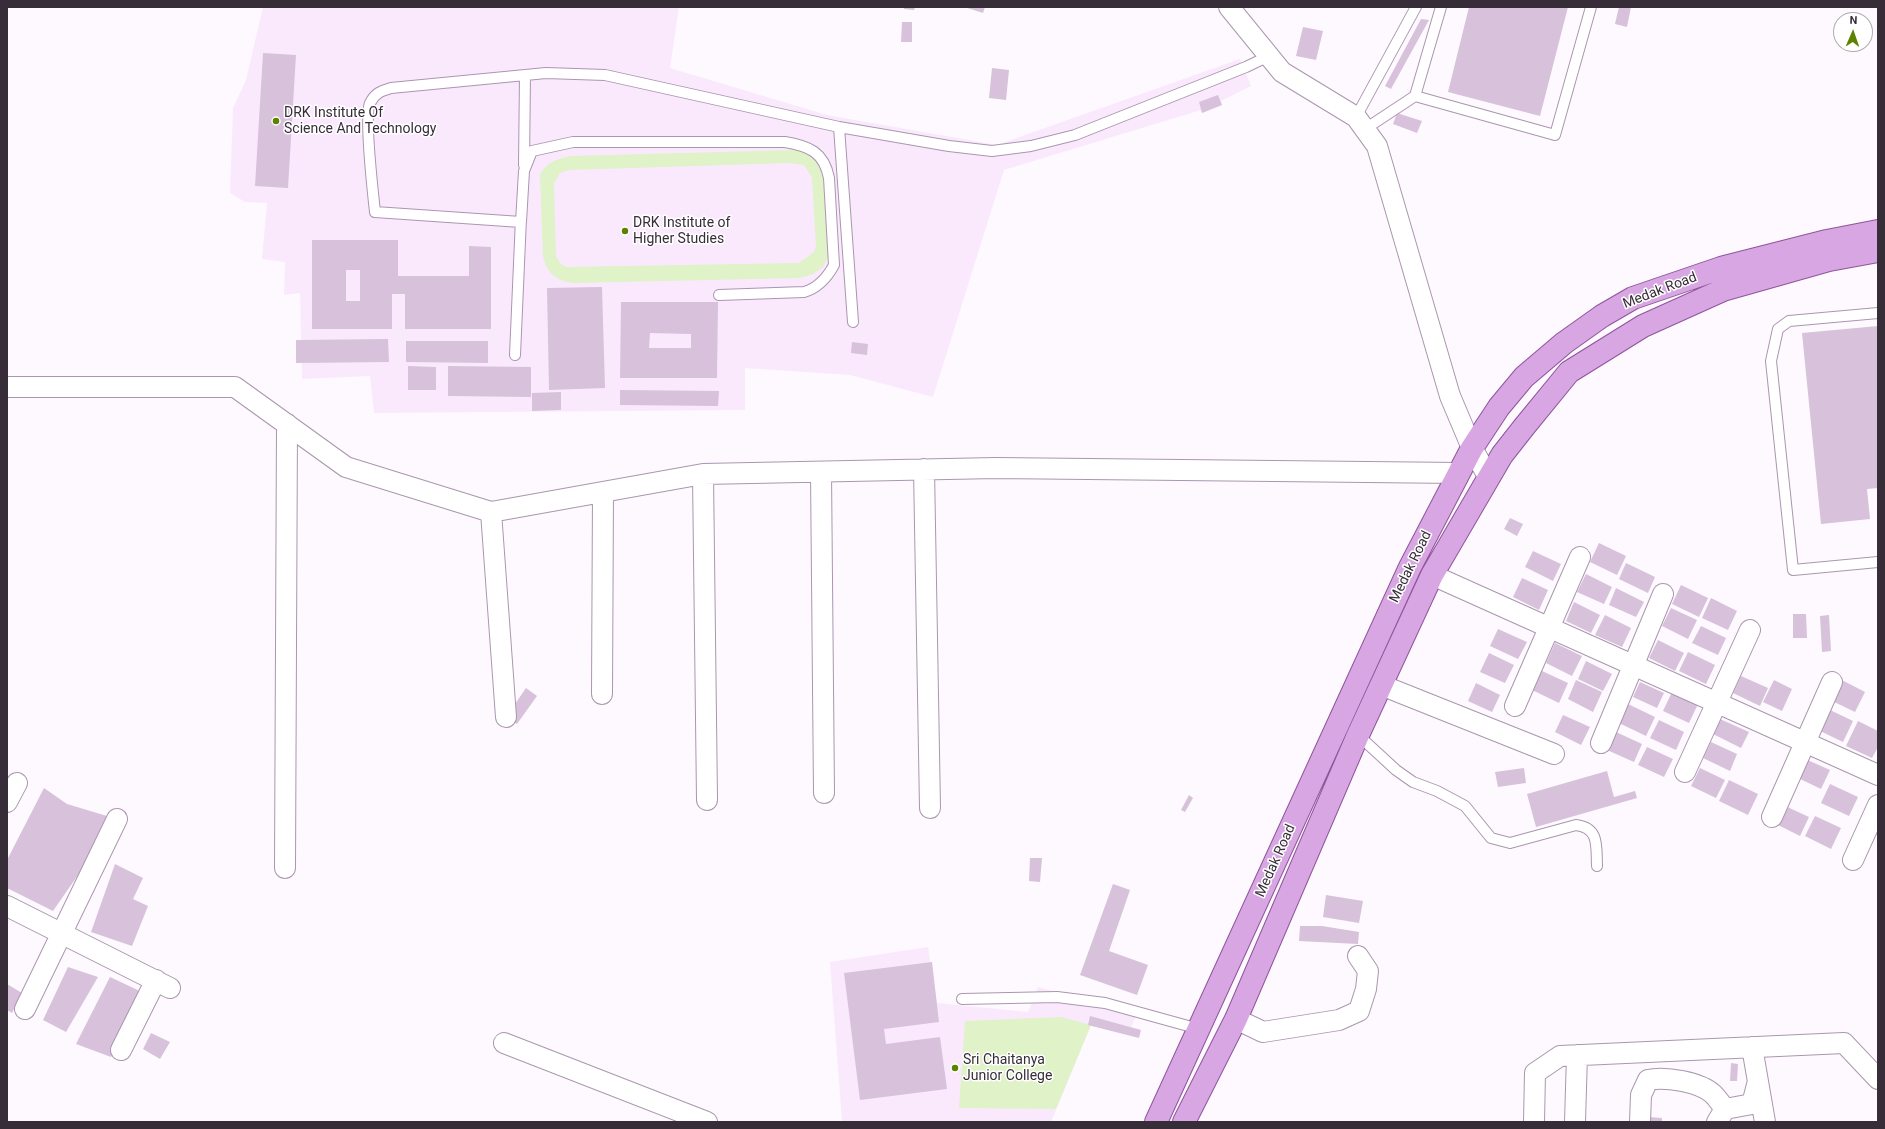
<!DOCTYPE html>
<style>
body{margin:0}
#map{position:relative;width:1885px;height:1129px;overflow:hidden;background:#fdf9fe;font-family:Roboto,sans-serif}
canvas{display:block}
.frame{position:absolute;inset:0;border:8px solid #362d38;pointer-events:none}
.north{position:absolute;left:1833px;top:12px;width:40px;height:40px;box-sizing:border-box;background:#fff;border:1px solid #afabaf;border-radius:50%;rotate:2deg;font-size:11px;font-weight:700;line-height:16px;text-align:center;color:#362d38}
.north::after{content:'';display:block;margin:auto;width:14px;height:18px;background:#5d8201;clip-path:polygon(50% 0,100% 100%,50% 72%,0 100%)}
</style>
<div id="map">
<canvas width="1885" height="1129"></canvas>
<div class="frame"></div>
<div class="north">N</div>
</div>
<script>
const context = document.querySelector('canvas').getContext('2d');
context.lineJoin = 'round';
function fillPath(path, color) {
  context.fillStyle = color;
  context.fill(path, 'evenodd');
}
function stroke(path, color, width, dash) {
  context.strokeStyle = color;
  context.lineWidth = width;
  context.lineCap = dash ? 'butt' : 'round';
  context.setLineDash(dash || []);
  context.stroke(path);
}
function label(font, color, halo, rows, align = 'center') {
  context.font = font + ' Roboto,sans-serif';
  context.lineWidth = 3;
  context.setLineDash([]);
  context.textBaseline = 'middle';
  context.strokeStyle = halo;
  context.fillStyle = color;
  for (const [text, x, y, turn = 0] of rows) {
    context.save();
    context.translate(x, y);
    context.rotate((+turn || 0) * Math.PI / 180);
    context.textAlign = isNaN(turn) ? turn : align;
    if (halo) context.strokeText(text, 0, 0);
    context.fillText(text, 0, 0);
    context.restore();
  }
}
fillPath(new Path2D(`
 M263,7h416l-9,61 157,47 170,30 243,-86 11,27 -30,15 1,4 -20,8 -1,-3 -197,60 -71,227 -83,-22 -105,-7v42l-371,3 -4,-37 -68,3 -2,-86 -16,2 1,-33 -23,-3 5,-56 -22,-1 -15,-9 3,-85 13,-28z
 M928,947l9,56 91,9 10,-25 99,27 -6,14 -40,-3 -40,97h-209l-12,-160z`), '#fae9fd');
fillPath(new Path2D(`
 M797,150c15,3 23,11 27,26l6,77 -7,14 -10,7 -13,4 -228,5c-17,-3 -25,-10 -29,-27l-3,-81c7,-14 18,-16 31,-19zM789,163l15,2 8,12 4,70 -2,5 -15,11 -233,4 -6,-4 -4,-7 -2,-73 6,-10 9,-3z
 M1061,1017l30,8 -35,84 -97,-1 6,-87z`), '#dff2c8');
fillPath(new Path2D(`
 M904,7h11l-1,3 -10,-1z
 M964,7h21l-2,6z
 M1469,7h99l-28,109 -92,-24z
 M1619,7h12l-4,20 -12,-3z
 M1421,19l8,1 -38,69 -6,-3z
 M902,22h10v20h-11z
 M1303,27l20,4 -7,29 -20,-4z
 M263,53l33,2 -8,133 -33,-2z
 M992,68l17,2 -3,30 -17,-2z
 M1218,95l4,10 -20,8 -3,-11z
 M1397,113l25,8 -5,12 -24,-9z
 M312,240h86v36h71v-30l22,1v82h-86v-35h-13v35h-80zM346,270h14v31h-14z
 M602,287l3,101 -56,2 -2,-102z
 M621,302h97l-1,76h-97zM650,333l41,1v14h-42z
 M1878,326v162l-11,1 3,30 -49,5 -19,-191z
 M388,339l1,23 -93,1v-23z
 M406,341h82v22l-82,-1z
 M852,342l16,2 -1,11 -16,-2z
 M408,366l28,1v23h-28z
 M448,366l83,1v30l-83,-1z
 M620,390l99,1 -1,15 -98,-1z
 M561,392v18l-29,1v-18z
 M1510,518l13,6 -6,12 -13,-7z
 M1599,543l27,13 -9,19 -27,-13z
 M1533,551l28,13 -8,17 -28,-14z
 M1626,563l29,14 -7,16 -29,-14z
 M1586,574l26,13 -8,17 -27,-12z
 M1522,578l26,12 -9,20 -26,-13z
 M1681,585l27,13 -9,19 -27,-13z
 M1616,588l28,14 -8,15 -27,-12z
 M1711,598l26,13 -9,19 -26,-12z
 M1574,602l26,13 -9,18 -25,-12z
 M1671,608l26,12 -9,19 -26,-13z
 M1793,614h13l1,24h-14z
 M1605,615l26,13 -9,19 -27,-12z
 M1829,615l2,36 -9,1 -2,-36z
 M1701,626l25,12 -8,17 -26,-12z
 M1498,629l29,13 -9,17 -28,-13z
 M1658,640l26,13 -9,18 -26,-13z
 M1555,643l27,13 -10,20 -26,-13z
 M1688,652l27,13 -9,19 -27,-13z
 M1489,653l25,12 -9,18 -25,-11z
 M1586,661l26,13 -9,17 -25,-12z
 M1542,671l26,12 -9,20 -27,-13z
 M1741,676l27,12 -8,18 -27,-13z
 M1838,678l27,14 -10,20 -27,-13z
 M1576,680l26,12 -9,20 -25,-13z
 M1774,680l18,9 -10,22 -19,-9z
 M1640,682l24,11 -7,15 -24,-11z
 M1476,683l24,12 -8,17 -24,-11z
 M526,688l11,8 -20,28 -11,-7z
 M1672,692l26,12 -9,19 -26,-12z
 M1628,704l27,13 -9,19 -27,-13z
 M1826,708l27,13 -10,21 -27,-13z
 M1563,715l27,12 -9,18 -26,-13z
 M1720,719l29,13 -8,16 -28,-14z
 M1659,720l25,12 -8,18 -26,-12z
 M1858,721l20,10v16l-6,11 -26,-12z
 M1616,732l26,12 -8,18 -27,-12z
 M1711,742l26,12 -7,17 -27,-13z
 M1647,747l26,12 -9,18 -26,-12z
 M1803,758l27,12 -9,19 -27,-13z
 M1524,768l2,15 -28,4 -3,-15z
 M1700,768l25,12 -9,18 -25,-12z
 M1607,771l7,26 21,-6 2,7 -101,29 -9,-33z
 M1729,780l29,14 -10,21 -29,-14z
 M1830,784l28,13 -9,19 -28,-13z
 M44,788l23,16 50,15 -64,92 -46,-23v-28z
 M1189,795l4,3 -8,14 -4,-2z
 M1783,805l26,12 -9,19 -26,-13z
 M1815,816l26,12 -10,21 -26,-13z
 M1030,858h12l-2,24 -11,-1z
 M115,864l28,14 -10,21 15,7 -16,40 -41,-14z
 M1113,884l17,6 -21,61 39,14 -11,30 -57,-20z
 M1326,895l37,6 -4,22 -36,-6z
 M1300,926h22l37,6 -1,12 -59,-3z
 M932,962l7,60 -55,7 2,15 54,-7 7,52 -87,11 -16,-127z
 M68,967l30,10 -32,55 -23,-12z
 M110,977l34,16 -33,64 -35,-13z
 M7,984l15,9 -10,20 -5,-3z
 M1090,1016l51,14 -2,8 -51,-13z
 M151,1033l19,9 -10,17 -17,-10z
 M1731,1063l7,1 -1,17h-7z
 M1649,1117l13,1v4h-13z`), '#d7c1db');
const service = new Path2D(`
 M1415,96l140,39 36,-128
 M1356,117l60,-110
 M839,127l14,195
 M1365,129l50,-33 26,-89
 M524,165l1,-90
 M719,295l85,-3c14,-4 23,-14 30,-27l-5,-87c-5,-26 -20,-32 -44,-36h-212l-41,9 -8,20 -3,51 -146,-10c-2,-19 -11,-96 -5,-109 5,-10 11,-12 21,-15l155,-15 59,2 234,52 110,19 43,5 39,-5 44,-11 171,-68 23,-11
 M1878,313l-89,8 -11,8 -7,32 22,209 85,-8
 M515,355l6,-137
 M1358,735l38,35 17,12 24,9 28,15 26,32 19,5 66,-18c24,3 20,22 21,41
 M962,999l95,-2 48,6 94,26`);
const minor = new Path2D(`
 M1229,7l53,65 74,45 21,29 73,250 22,52 17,30
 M7,387h228l111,80 145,45 212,-38 293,-6 463,5
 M924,469l6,339
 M821,472l3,321
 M703,474l4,326
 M491,512l15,205
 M1432,575l446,200
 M1381,685l173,69
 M602,694l1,-202
 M1515,706l65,-149
 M1601,743l62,-149
 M1685,772l65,-142
 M7,802l10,-19
 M1772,817l60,-135
 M1853,860l25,-55
 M285,868l2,-444
 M7,906l163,82
 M25,1009l92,-190
 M1236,1019l27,13 76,-12 20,-9 7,-22 2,-18 -10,-15
 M504,1043l203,79
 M1752,1047l13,75
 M121,1050l35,-70
 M1534,1122l1,-49 25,-17 284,-13 34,36
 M1575,1122l2,-67
 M1640,1122l1,-27 7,-15c17,-4 52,2 65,14 5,5 8,10 12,15
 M1717,1122l8,-13 27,-5 6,-23`);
const primary = new Path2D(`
 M1156,1122l254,-555 62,-119 27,-41 25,-30 40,-34 38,-27 31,-18 88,-30 106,-27 51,-10
 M1184,1122l52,-103 122,-284 74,-160 70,-120 22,-28 45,-55 74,-46 80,-36 106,-30 49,-9`);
stroke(service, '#ab96af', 12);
stroke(minor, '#ab96af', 22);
stroke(primary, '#8e559a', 24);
stroke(service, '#fff', 10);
stroke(minor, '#fff', 20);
stroke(primary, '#d8a6e2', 22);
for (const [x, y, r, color] of [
 [276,121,4,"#5d8201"],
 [625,231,4,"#5d8201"],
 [955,1068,4,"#5d8201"]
]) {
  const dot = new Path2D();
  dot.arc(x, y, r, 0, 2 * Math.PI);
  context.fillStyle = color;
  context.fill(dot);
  stroke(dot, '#fff', 1.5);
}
label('14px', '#362d38', '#fff', [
 ["DRK Institute Of",284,113],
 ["Science And Technology",284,129],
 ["DRK Institute of",633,223],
 ["Higher Studies",633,239],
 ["Sri Chaitanya",963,1060],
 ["Junior College",963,1076]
], 'left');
label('14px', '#362d38', '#fff', [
 ["Medak Road",1660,291,-21],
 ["Medak Road",1411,567,-64],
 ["Medak Road",1276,861,-66]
]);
</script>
